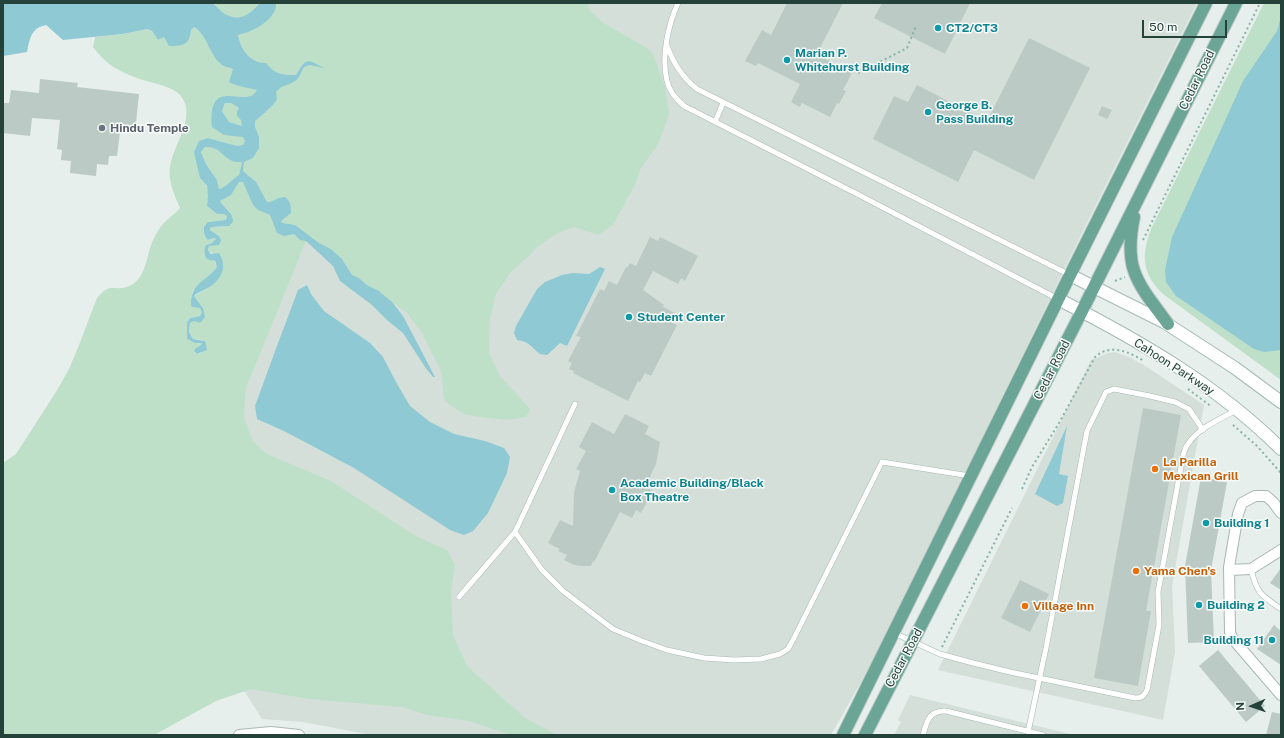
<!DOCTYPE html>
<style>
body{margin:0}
#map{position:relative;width:1284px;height:738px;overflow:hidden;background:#e6efeb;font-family:"Public Sans",sans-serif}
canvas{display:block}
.frame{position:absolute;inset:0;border:4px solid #24423a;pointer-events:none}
.north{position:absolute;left:1232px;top:686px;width:40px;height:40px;-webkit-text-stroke:3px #f7fbf9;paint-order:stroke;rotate:268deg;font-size:11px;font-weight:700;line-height:16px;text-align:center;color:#24423a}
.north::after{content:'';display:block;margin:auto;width:14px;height:18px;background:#24423a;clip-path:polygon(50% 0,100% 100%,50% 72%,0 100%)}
.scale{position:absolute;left:1142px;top:20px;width:85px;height:18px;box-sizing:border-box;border:2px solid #24423a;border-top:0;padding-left:5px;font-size:12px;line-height:14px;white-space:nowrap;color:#24423a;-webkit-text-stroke:3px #f7fbf9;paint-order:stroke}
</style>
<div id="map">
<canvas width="1284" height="738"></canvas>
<div class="frame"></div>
<div class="north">N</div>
<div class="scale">50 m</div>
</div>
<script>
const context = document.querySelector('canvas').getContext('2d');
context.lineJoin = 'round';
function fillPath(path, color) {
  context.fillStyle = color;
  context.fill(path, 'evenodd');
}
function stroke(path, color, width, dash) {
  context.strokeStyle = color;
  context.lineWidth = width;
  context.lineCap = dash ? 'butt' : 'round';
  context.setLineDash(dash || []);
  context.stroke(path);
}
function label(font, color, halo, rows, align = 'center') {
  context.font = font + ' "Public Sans",sans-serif';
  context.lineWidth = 3;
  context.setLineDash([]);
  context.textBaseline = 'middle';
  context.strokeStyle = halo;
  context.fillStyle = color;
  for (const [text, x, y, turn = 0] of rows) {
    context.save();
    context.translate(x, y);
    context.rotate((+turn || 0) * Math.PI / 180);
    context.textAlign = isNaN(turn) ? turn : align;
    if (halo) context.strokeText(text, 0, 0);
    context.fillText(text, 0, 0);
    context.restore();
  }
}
fillPath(new Path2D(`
 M226,3h971l-116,232 -203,417 -47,83h-460l-68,-13 -41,-3 -45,-71z
 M1115,352l14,5 18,10 57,38 -32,181 3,66 -12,68 -225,-50 153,-310 17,-7z
 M910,695l164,40h-180l7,-13 -3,-2z`), '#d4dfda');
fillPath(new Path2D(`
 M212,3h48c-9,10 -19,19 -33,12 -6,-3 -10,-9 -15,-12z
 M276,3h312l1,7 13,12 45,26 6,6 12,33 4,26 -2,8 -10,25 -16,22 -6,17 -22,40 -15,10 -24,-8 -16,6 -21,14 -6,7 -20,18 -15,22 -6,25 -1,34 11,23 30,33 -4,8 -19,3 -35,-4 -8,-2 -14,-9 -6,-6 -3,-28 -19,-38 -15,-20 -15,-11 -13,-11 -12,-6 -8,-7 -7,-3 -10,-16 -11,-10 -12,-6 -24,-18 -13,-2 -1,-2 10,-8c0,-8 0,-11 -6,-16 -6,-1 -11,5 -18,5l-11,-20 -13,-11 1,-9 9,-4 6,-21 -4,-10v-6l14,-11 8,-20 5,-4 13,-5 4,-4 5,-10 6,-2 8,2 -15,-4 -7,12c-15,0 -21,-1 -30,-12 -16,0 -24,-13 -28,-28l7,-1 31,-27z
 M1264,3h17v377l-118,-86c-21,-20 -22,-39 -12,-65z
 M194,27l10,9 11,20 18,12v17l11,1 14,4c-7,13 -25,3 -36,7 -3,1 -5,4 -7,6l9,32 20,2 1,4 -2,4 -6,1 -29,-8 -9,3 1,37c10,11 9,15 7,28l10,8h7l3,2 -1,4 -18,2v18l6,-2 2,1 -4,4 -6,2 1,14h6l4,8c-6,9 -22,18 -25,26 -1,4 0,10 0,14l9,1 1,4 -2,4 -10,2 -3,21 15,4 -1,2 -5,3 -1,5 2,1 4,-1 2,-13 -10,-1 -4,-7 1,-9 4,-2 6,2 3,-15 -9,-12 17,-10 13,-22 -16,-14 1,-4 10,-10 -9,-6v-2l1,-1 18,-1 1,-14 -10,-9v-2l11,-6 8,-13h5l9,23 5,5 12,5 7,18 7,3 10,-2 6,6 6,1 -60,147 -2,29 9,25 14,12 64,27 85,55 31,14 8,15 -4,27 2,43 14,31 58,52 32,17h-46l-42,-14 -42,-6 -25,-8 -93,-8 -58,-10 -35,12 -62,34h-151v-272l13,-9 40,-62 13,-23 10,-24 18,-47c13,-16 16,-7 30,-11 18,-6 19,-27 24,-42 2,-5 4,-10 7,-14 5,-10 15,-15 22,-23 -6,-14 -12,-26 -10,-41 3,-23 28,-51 10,-72 -9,-10 -34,-13 -46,-18 -18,-7 -29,-14 -41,-30l2,-10 28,-3 24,-5 5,2 6,9 6,-3 26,1 1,-8z
 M225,103h6l9,6 2,17 -13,-4 -7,-11z
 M205,147c18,-1 19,16 36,15l1,1 -3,12c-7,4 -12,12 -20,14l-2,-9 -11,-16 -5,-12z`), '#bfe0c8');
fillPath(new Path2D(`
 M3,3h209c5,3 9,9 15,12 14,7 24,-2 33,-12h16c1,17 -24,29 -38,32 3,15 12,28 28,28 9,11 15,12 30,12 10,-17 10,-17 28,-7l-14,-3 -6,2c-3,5 -4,11 -9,14 -7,5 -12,3 -19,11l1,7c-5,9 -14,15 -22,22v6l4,10v11l-6,10 -9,4 -1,9 13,11 11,20c7,0 12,-6 18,-5 6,5 6,8 6,16l-10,8 1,2 13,2 24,18 12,6 11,10 10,16 7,3 8,7 12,6 13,11 11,14 32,61h-2l-8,-10 -22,-34 -16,-13 -15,-15 -32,-24 -7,-15 -27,-25 -6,-1 -6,-6 -10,2 -7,-3 -7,-18 -12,-5 -5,-5 -10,-23h-4l-8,13 -11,6c4,8 13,10 13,21l-4,4 -17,1 -2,1v2l9,6 2,4 -2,5 -10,1 -1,4 3,4 8,-1c8,13 4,24 -8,33 -5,4 -12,5 -17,10l9,12 2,9 -5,6 -6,-2 -4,2 -1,9 4,7 12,2 2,9 -10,4 -3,-3 2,-3 5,-3 1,-2h-7l-8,-4v-16l3,-5 10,-2 2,-4 -2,-4 -8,-1 -1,-2c0,-4 0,-9 2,-13 4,-10 17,-15 24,-25l-2,-6 -8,-2c-3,-5 -3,-9 -1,-14l6,-2 4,-4 -2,-1 -6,2c-4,-4 -4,-8 -4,-13l4,-5 18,-2 1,-4 -3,-2h-7l-10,-8 1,-10 -1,-10 -7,-8 -6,-26 5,-11 9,-3 29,8 6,-1 2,-4 -2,-4 -19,-2 -12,-8c-5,-54 35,-16 45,-37 -7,-2 -22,-4 -28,-8l4,-13c-4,-2 -10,-2 -12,-5 -12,-10 -13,-28 -27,-37l-3,3c-1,15 -8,16 -22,16l-5,-9 -6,3 -6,-9 -5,-2 -24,5 -60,6 -17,-15c-15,3 -16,13 -19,27l-24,4zM225,103h6l8,5 -2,4v4l4,4 1,6 -13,-4 -7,-11zM205,147c18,-1 18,16 36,15l1,1 -3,12c-7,4 -12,12 -20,14l-2,-9 -11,-16 -5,-12z
 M1281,16v334l-17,2 -10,-3 -78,-53 -10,-14 -1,-12 7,-33 71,-156 34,-50z
 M600,267l5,2 -38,77 -7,-3 -13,12 -7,-1c-10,-8 -10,-12 -23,-14l-3,-7 2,-7 21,-37 8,-7 17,-7 11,-2 16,1z
 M307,285l4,9 13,17 46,32 13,14 13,25 14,24 20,16 24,12 31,7 19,7 6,9 -3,16 -19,40 -15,18 -9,4 -14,-5 -96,-62 -70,-37 -27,-12 -2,-13 22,-60 21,-56z
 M1067,426l-8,48 9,2 -5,27 -6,3 -22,-12z`), '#8ec9d4');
fillPath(new Path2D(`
 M787,3h56l-25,49 8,4 -2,2 28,15 -9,17 3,1 -7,13 -2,-1 -7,14 -28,-14 -2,4 -9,-5 9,-18 -42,-21 -2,3 -11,-5 17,-31 9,5z
 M882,3h88l-25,51 -71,-36z
 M1029,38l61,30 -56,112 -60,-30 -16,32 -85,-43 21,-43 14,6 9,-17 70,36z
 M40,79l38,4 -1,4 62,7 -4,39 -15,-1 -3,24h-8l-1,9 -11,-1 -1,12 -26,-3 1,-12 -10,-1 1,-10 -5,-1 3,-29 -28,-2 -2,18 -27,-3v-30h6l2,-13 28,3z
 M1102,106l10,4 -5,9 -9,-4z
 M650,237l8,4 2,-4 38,19 -13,25 -4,-3 -3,6 -25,-13 -10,19 21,15 -1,2 12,6 -4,9 6,3 -26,51 -6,-3 -5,9 -2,-1 -10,20 -55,-28 1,-2 -5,-2 3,-6 -4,-2 13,-24 -5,-1 24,-47 4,2 5,-10 8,4 9,-18 1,1 3,-5 6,3z
 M1143,408l38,7 -35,196h5l-13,75 -44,-8z
 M625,414l24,12 -4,8 15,8 -4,22 -8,17 3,1 -4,6 6,3 -12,22 -5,-3 -4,8 -12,-6 -26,50 -1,-1 -2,5h-9l-8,-1 -10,-5 3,-5 -9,-4 2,-2 -12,-6 12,-23 13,6 1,-34 6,-21 -4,-2 10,-18 -7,-4 13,-25 22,12z
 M1201,477l26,5 -16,88 3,72 -26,1 -3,-77z
 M1281,568v22l-11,-7z
 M1020,580l29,14 -19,38 -29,-14z
 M1274,625l7,6v34l-24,-16z
 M1218,650l47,56 -19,16 -47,-56z
 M1272,712l9,2v21h-15z`), '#bbcac4');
const lane = new Path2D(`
 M678,3c-10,22 -17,54 -11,78 2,10 9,18 17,25l179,91 195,102
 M667,46c7,18 15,31 30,43l373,186
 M715,122l8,-19
 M575,404l-60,128 27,38 21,21 50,38 29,12 25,9 37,8 30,2 27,-1 19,-5 8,-5 6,-11 88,-176 88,14
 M1251,569c6,25 10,26 30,40
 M459,597l56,-65
 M894,633l46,21 33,9 37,9 125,26c7,0 9,-2 12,-8l12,-65 -1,-33 24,-131c1,-6 2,-12 6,-17 10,-16 33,-25 48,-34
 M1028,732l18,-84 41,-217 19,-39 8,-3 36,7 25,6 14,7 14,21
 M923,735c4,-14 6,-25 23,-24l97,24`);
const street = new Path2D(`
 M1281,513l-8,-11 -7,-6h-11l-13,7 -4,11 -9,53 1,65 2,6 49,57
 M1229,570l22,-1 30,-19
 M239,735l32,-3 28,3`);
const secondary = new Path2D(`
 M1070,275l94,47 71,46 46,34
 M1058,299c80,41 159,86 223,150`);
const primary = new Path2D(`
 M1134,217c-11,53 4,66 34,107
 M843,735l233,-472 130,-260
 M865,735l217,-424 154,-308`);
stroke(lane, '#a8b8b2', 6);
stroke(street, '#a8b8b2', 12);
stroke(secondary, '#a4bbb3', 14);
stroke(primary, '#c2cac8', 14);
stroke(new Path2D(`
 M858,73l49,-25 9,-22
 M1143,240l117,-237
 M1115,281l10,-4
 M1188,389l24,18
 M1233,425l24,21 24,27
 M1022,489l10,-22 27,-44 36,-66c16,-14 34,-5 49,4
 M942,647l70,-139`), '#86b3a5', 2, [2, 3]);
stroke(lane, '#fff', 5);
stroke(street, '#fff', 10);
stroke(secondary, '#fff', 12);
stroke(primary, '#6aa596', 12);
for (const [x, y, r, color] of [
 [938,28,4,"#0f9aa8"],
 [787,60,4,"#0f9aa8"],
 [928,112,4,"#0f9aa8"],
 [102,128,4,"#6b7280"],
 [629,317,4,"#0f9aa8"],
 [1155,469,4,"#e8710a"],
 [612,490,4,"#0f9aa8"],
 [1206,523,4,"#0f9aa8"],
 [1136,571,4,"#e8710a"],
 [1199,605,4,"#0f9aa8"],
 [1025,606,4,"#e8710a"],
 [1272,640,4,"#0f9aa8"]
]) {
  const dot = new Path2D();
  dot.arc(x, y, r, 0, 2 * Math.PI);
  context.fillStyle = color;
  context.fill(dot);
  stroke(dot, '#f7fbf9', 1.5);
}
label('bold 12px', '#0d838f', '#f7fbf9', [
 ["CT2/CT3",946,28],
 ["Marian P.",795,53],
 ["Whitehurst Building",795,67],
 ["George B.",936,105],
 ["Pass Building",936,119],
 ["Student Center",637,317],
 ["Academic Building/Black",620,483],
 ["Box Theatre",620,497],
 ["Building 1",1214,523],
 ["Building 2",1207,605],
 ["Building 11",1264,640,"right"]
], 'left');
label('12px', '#24423a', '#f7fbf9', [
 ["Cedar Road",1197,80,-64],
 ["Cahoon Parkway",1174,367,33],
 ["Cedar Road",1052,370,-63],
 ["Cedar Road",904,658,-62]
]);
label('bold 12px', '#5b616d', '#f7fbf9', [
 ["Hindu Temple",110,128]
], 'left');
label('bold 12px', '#c56008', '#f7fbf9', [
 ["La Parilla",1163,462],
 ["Mexican Grill",1163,476],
 ["Yama Chen's",1144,571],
 ["Village Inn",1033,606]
], 'left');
</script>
